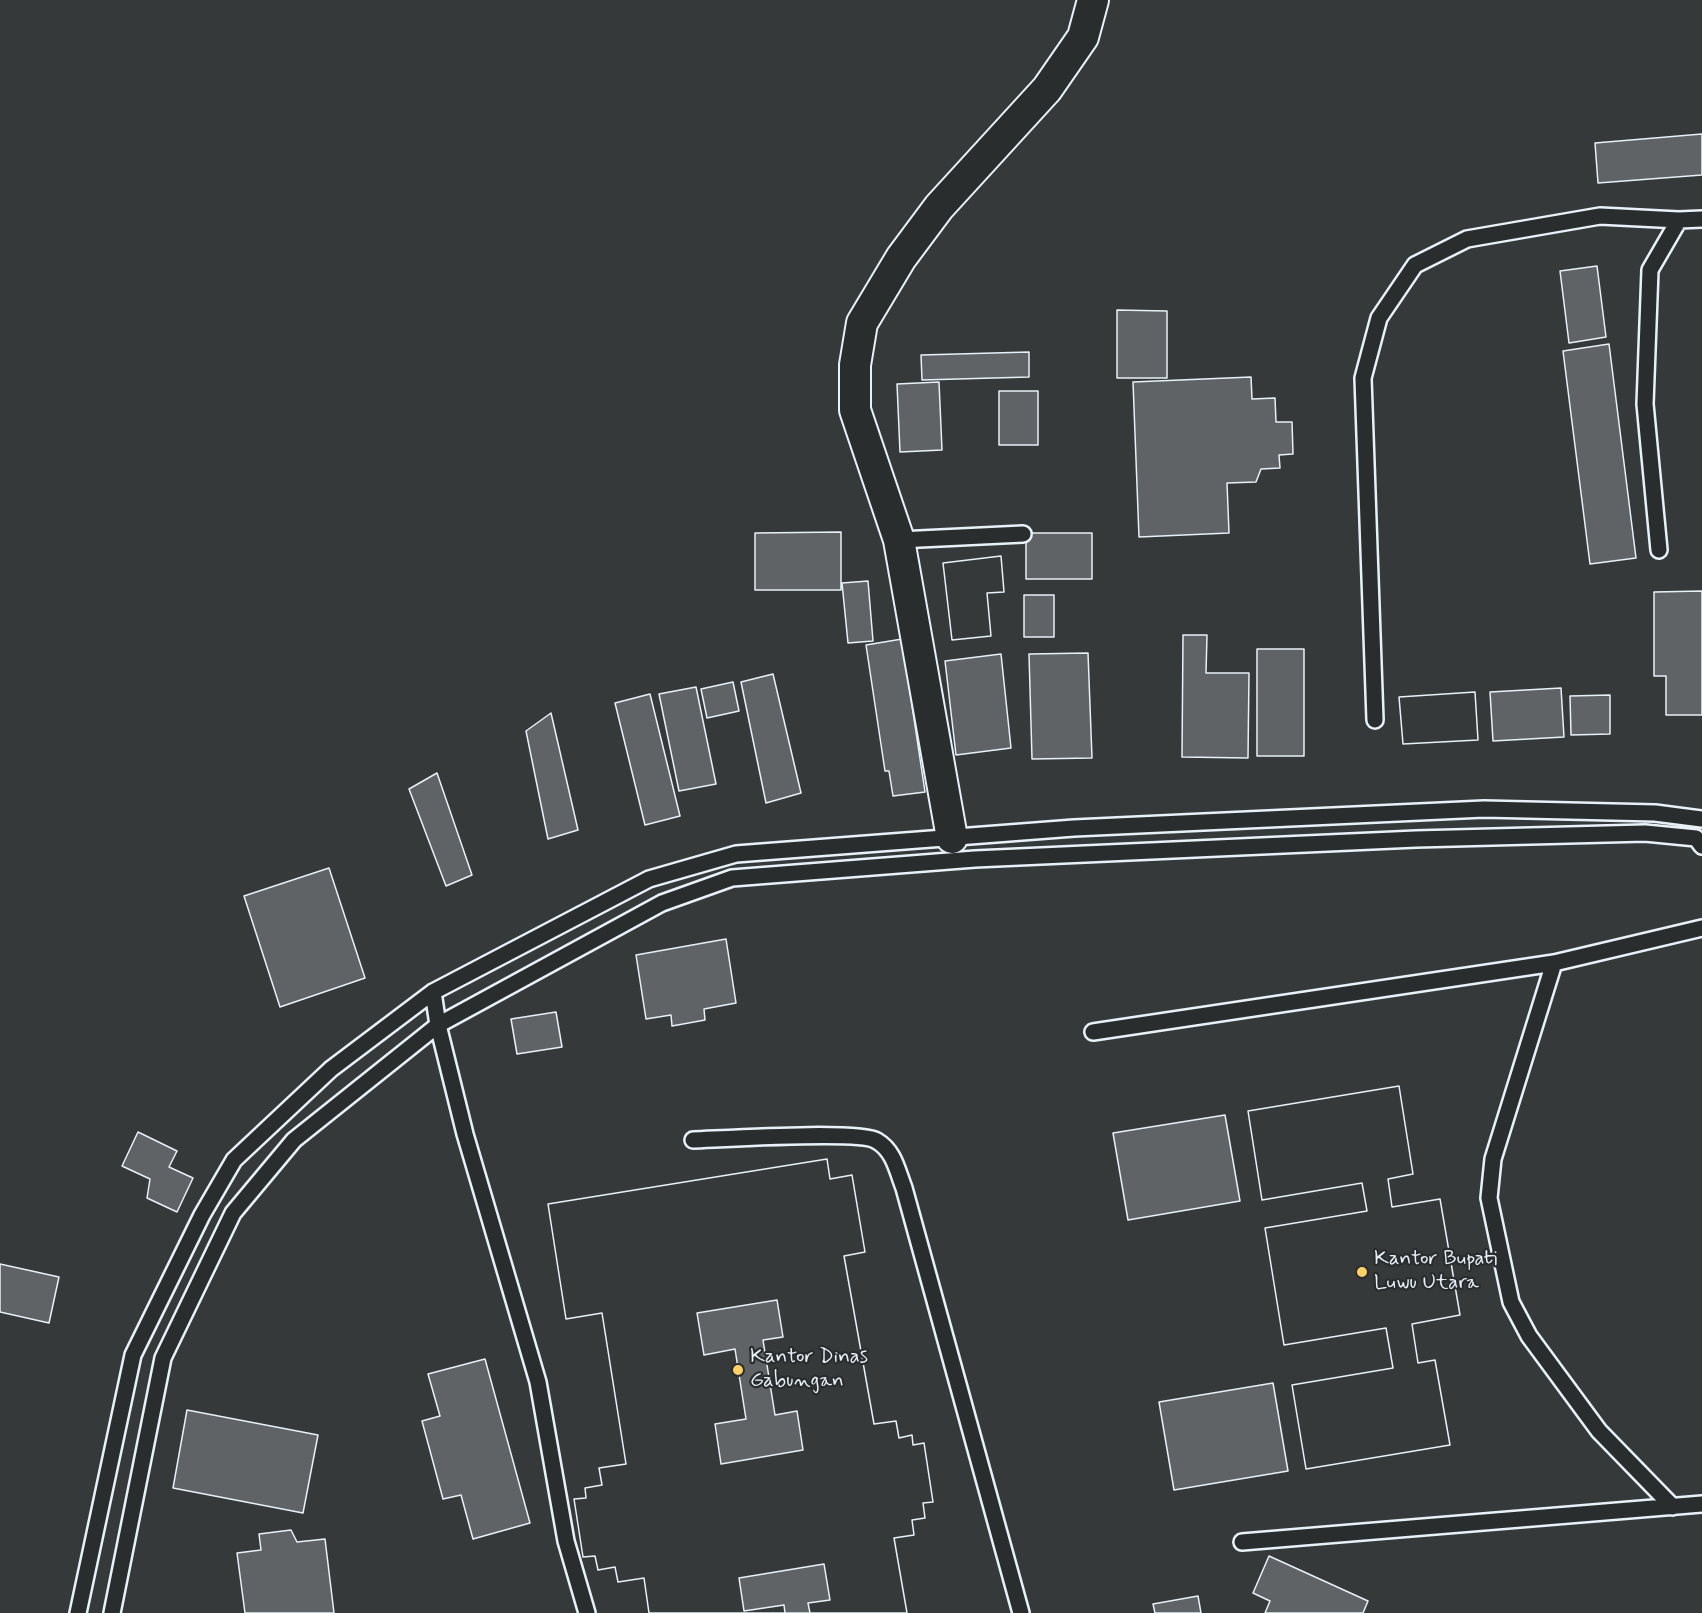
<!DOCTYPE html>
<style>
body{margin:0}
canvas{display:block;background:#35393a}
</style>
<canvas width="1702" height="1613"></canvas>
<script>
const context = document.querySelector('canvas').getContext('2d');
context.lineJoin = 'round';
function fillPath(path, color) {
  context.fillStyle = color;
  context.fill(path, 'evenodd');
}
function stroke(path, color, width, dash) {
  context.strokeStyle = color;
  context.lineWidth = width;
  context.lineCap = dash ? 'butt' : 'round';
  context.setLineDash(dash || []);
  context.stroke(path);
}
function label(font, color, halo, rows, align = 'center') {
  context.font = font + ' Mynerve,sans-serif';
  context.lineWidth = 4.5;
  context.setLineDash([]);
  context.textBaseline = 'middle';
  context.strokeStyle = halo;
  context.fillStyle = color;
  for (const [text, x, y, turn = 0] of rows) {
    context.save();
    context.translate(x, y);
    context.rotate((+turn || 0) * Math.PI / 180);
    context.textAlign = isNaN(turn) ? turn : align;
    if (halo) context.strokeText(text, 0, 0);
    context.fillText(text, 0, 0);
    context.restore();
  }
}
const building = new Path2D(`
 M1702,134v41l-104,8 -3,-40z
 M1597,266l9,71 -37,6 -9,-72z
 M1117,310l50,1v67h-50z
 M1609,344l27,214 -46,6 -27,-213z
 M1029,352v25l-107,3 -1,-25z
 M1251,377l1,22 23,-1 1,24h16l1,32 -14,1 1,13 -19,1 -5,13 -29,1 2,50 -90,4 -6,-155z
 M939,382l3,68 -42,2 -3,-68z
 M999,391h39v54h-39z
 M841,532v58h-86v-57z
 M1026,533h66v46h-66z
 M1001,556l3,36 -17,1 4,43 -39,4 -9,-77z
 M1001,556l3,36 -17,1 4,43 -39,4 -9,-77z
 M868,581l5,60 -25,2 -6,-60z
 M1702,591v124h-36v-39h-12v-84z
 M1024,595h30v42h-30z
 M1183,635h24l-1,38h43l-1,85 -66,-1z
 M902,639l23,153 -32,4 -4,-25h-4l-19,-126z
 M1257,649h47v107h-47z
 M1088,653l4,105 -60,1 -3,-105z
 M1001,654l10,94 -55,7 -11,-94z
 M773,674l28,119 -35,10 -25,-121z
 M733,682l6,29 -32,7 -6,-29z
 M696,687l20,97 -37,7 -20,-97z
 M1561,688l3,49 -71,4 -3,-49z
 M1475,692l3,48 -75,4 -4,-47z
 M1475,692l3,48 -75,4 -4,-47z
 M650,694l30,122 -35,9 -30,-122z
 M1610,695v39l-39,1 -1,-39z
 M551,713l27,117 -30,9 -22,-108z
 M437,773l35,102 -26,11 -37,-97z
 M329,868l36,110 -85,29 -36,-111z
 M726,939l10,64 -32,6 1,11 -33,6 -1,-11 -25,4 -10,-64z
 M556,1012l6,35 -45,7 -6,-35z
 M1399,1086l14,88 -25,5 4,28 48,-8 20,116 -48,9 6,39 17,-3 15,85 -144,24 -14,-84 101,-17 -7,-40 -102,17 -19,-117 102,-17 -5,-28 -100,17 -14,-89z
 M1399,1086l14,88 -25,5 4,28 48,-8 20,116 -48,9 6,39 17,-3 15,85 -144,24 -14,-84 101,-17 -7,-40 -102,17 -19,-117 102,-17 -5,-28 -100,17 -14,-89z
 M1225,1115l15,86 -112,19 -15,-87z
 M138,1132l39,19 -8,16 24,11 -16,34 -30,-14 3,-19 -28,-13z
 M827,1159l3,20 22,-4 13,77 -21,4 30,168 22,-3 3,17 13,-3 1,10 11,-2 9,59 -10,1 2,15 -13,2 2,15 -20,3 13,75h-97l-2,-10 22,-3 -6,-36 -85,14 5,33 40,-6 1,8h-136l-5,-35 -26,4 -3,-15 -17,3 -3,-14 -12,1 -9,-58 12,-1 -1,-10 17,-3 -3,-17 27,-4 -24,-151 -36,6 -18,-115zM777,1300l6,37 -20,3 12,75 22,-4 6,39 -82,14 -6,-40 31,-5 -11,-70 -31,6 -7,-42z
 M827,1159l3,20 22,-4 13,77 -21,4 30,168 22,-3 3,17 13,-3 1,10 11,-2 9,59 -10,1 2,15 -13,2 2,15 -20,3 13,75h-258l-5,-35 -26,4 -3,-15 -17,3 -3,-14 -12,1 -9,-58 12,-1 -1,-10 17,-3 -3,-17 27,-4 -24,-151 -36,6 -18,-115z
 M0,1264l59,13 -10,46 -49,-11z
 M485,1359l45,164 -57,16 -12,-44 -18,4 -21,-78 18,-5 -12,-42z
 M1273,1383l15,88 -114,19 -15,-88z
 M187,1410l131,25 -15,78 -130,-25z
 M291,1530l6,12 28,-3 9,74h-89l-8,-60 24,-3 -2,-16z
 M1269,1556l99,45 -5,12h-98l5,-12 -17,-8z
 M1198,1596l3,17h-46l-2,-9z`);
fillPath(building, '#5f6365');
stroke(building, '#e8f1f8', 1.5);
const service = new Path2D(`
 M899,540l124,-6
 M1659,550l-14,-146 5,-134 29,-50 23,-1
 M1375,720l-12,-342 16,-60 36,-53 52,-26 133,-23 79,4
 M1554,963l-61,196 -4,39 22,104 18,34 70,95 74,76
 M433,992l5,33 27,109 73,248 28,159 21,72
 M1093,1032l461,-69 148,-35
 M693,1140c29,-1 168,-10 184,1 17,10 20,29 27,47l117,425
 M1242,1542l460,-38
 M78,1613l55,-258 69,-140 32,-55 97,-91 102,-77 216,-113 87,-25 338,-26 410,-19 171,4 47,6
 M112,1613l51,-255 70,-145 61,-73 144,-115 224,-122 70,-25 243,-19 441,-20 229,-6 51,5 6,8`);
const minor = new Path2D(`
 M952,838l-53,-298 -44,-130v-45l7,-42 39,-65 38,-51 108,-118 36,-52 10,-37`);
stroke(service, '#e8f1f8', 20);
stroke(minor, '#e8f1f8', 34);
stroke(service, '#2a2d2e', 15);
stroke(minor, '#2a2d2e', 30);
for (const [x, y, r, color] of [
 [1362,1272,6,"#ffd166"],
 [738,1370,6,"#ffd166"]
]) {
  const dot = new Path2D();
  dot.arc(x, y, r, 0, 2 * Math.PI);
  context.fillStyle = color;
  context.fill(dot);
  stroke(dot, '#2a2d2e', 2);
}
label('21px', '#e8f1f8', '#2a2d2e', [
 ["Kantor Bupati",1374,1260],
 ["Luwu Utara",1374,1284],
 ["Kantor Dinas",750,1358],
 ["Gabungan",750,1382]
], 'left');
</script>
